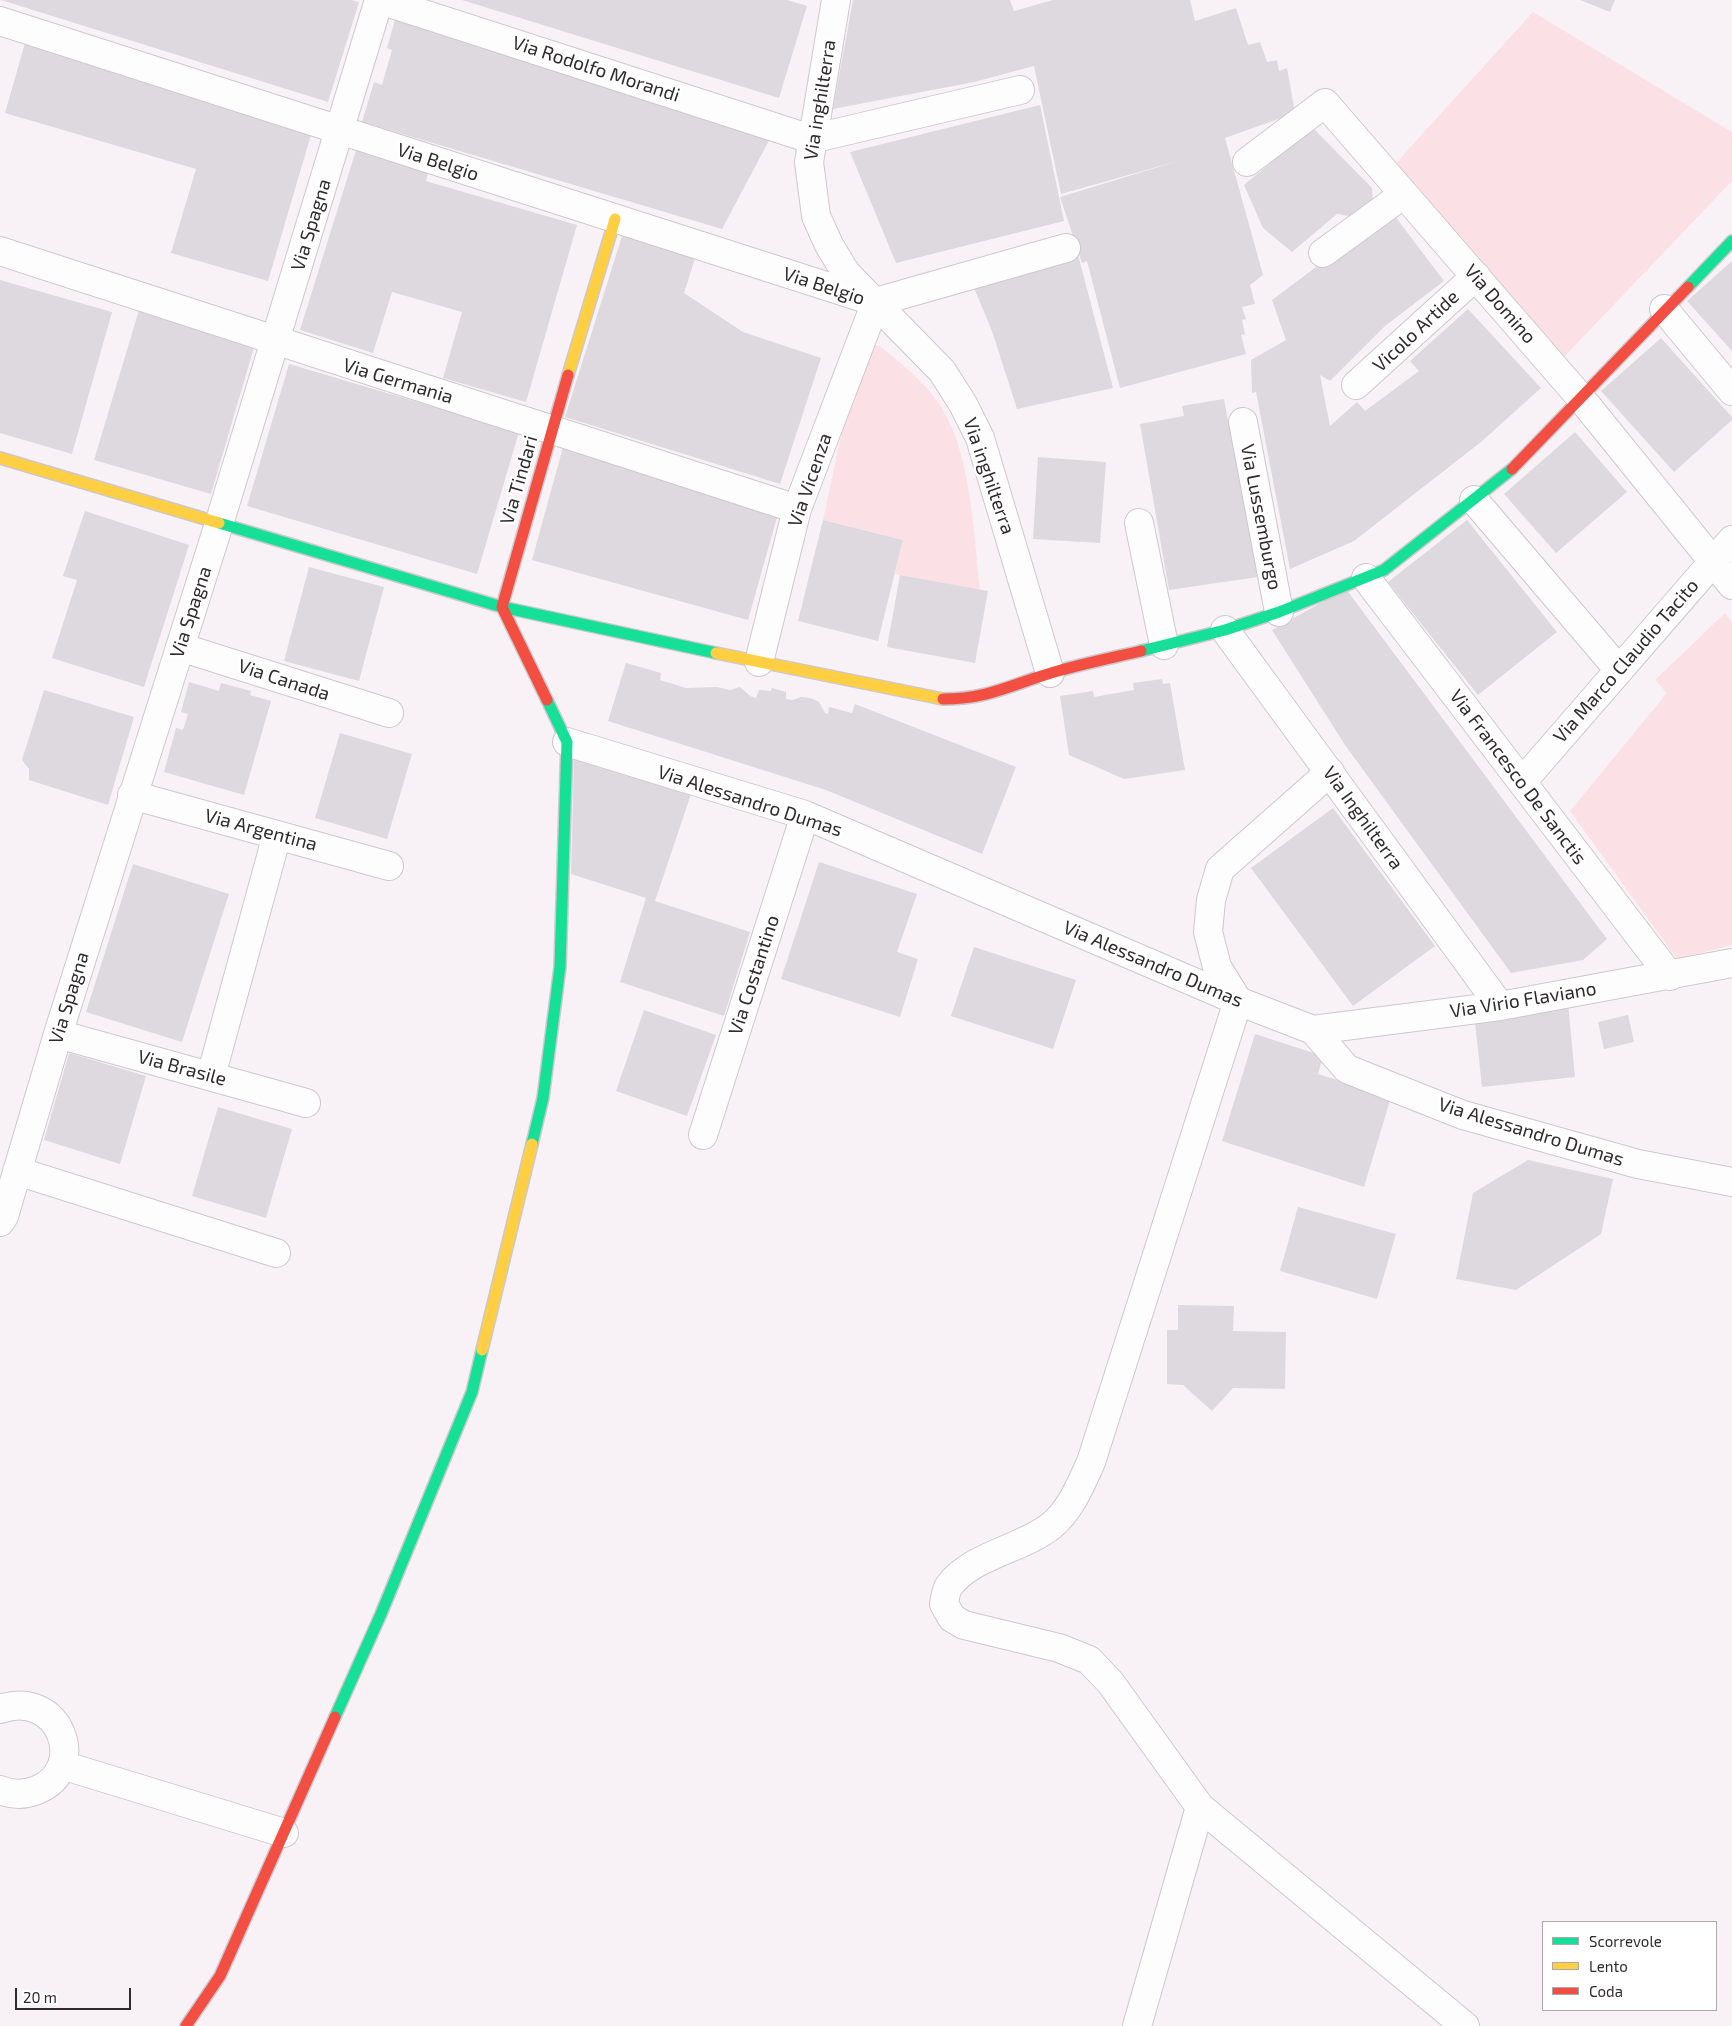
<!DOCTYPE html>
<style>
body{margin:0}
#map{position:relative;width:1732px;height:2026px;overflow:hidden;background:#f8f2f7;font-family:"Exo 2",sans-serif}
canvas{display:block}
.legend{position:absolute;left:1542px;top:1921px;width:175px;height:90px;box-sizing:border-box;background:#fff;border:1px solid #acaaab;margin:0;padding:6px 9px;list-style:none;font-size:15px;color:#2f2a2d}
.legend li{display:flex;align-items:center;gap:10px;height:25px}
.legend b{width:25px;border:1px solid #acaaab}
.scale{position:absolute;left:15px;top:1988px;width:116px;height:22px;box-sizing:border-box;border:2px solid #2f2a2d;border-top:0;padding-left:6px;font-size:15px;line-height:18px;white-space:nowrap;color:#2f2a2d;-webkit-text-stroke:4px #fff;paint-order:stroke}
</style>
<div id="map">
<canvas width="1732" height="2026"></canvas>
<ul class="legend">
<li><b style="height:6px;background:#16e098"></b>Scorrevole</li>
<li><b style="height:6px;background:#ffcf43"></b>Lento</li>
<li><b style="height:6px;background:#f24e42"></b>Coda</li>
</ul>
<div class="scale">20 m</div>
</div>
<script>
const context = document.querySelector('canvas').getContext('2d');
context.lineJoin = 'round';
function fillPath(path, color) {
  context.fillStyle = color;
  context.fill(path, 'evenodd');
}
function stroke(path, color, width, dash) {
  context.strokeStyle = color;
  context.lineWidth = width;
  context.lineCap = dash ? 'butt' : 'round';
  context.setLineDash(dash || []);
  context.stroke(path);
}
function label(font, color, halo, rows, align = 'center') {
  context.font = font + ' "Exo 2",sans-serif';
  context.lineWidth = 5;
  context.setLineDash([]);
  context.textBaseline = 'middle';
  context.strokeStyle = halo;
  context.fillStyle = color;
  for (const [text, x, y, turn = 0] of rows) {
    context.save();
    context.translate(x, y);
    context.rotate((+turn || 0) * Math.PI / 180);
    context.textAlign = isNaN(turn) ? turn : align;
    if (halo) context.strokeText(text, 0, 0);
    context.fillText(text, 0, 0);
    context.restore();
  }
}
fillPath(new Path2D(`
 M1533,12l199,120v49l-168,176 -168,-194z
 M874,344l6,2c19,16 40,32 55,52 37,48 38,133 45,192l-85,-16 8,-34 -80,-20 16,-75 24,-91z
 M1725,613l7,10v322l-55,14 -107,-148 97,-118 -12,-13z`), '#fbe1e6');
fillPath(new Path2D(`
 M1,0h350l8,2 -31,100z
 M462,0h325l20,6 -28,92z
 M853,0h157l4,11 39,-11h137l5,21 41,-13 12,37 12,-3 7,20 10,-2 2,11 8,-3 8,45 -70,25 38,137 -13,10 5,19 -13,3 4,12 -4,1 3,14 -4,1 5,19 -126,34 -33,-127 -5,2 -22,-66 118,-36 -117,33 -27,-128 -60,16 -141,27z
 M1580,0h35l-5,12z
 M395,20l245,73 132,42 -50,94 -360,-107 12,-40 8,3 10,-35 -5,-2z
 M25,43l288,85 -45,153 -97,-28 25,-84 -191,-56z
 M1040,105l24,116 -168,42 -46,-111z
 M1313,128l59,60 1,15 -18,14 -18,-3 -45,38 -29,-24 -19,-43z
 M357,147l72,22 -3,12 151,44 -51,177 -83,-24 19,-66 -70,-20 -19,61 -73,-23z
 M1391,211l53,70 -59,45 -55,55 -10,-6 10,51 27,-24 8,9 54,-40 -9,-10 58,-52 73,79 -60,54 -127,99 -64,28 -34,-177 -4,1 -1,-33 35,-20 -14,-40z
 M623,233l75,16 -14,44 59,39 78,26 -41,126 -215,-67z
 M1077,251l36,137 -96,21 -25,-78 -20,-48z
 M1732,261v90l-45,-50z
 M0,280l112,32 -40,142 -72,-21z
 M139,310l116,34 -44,150 -117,-34z
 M1661,338l71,79v3l-58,52 -73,-81z
 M289,364l230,68 -42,142 -230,-68z
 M1224,399l34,178 -89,13 -29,-166 44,-8 -2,-10z
 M1575,432l52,60 -71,61 -52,-59z
 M563,447l217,60 -32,113 -216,-60z
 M1038,457l68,5 -6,81 -67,-4z
 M85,511l104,34 -45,142 -92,-29 25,-78 -14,-4z
 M823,520l80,20 -25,101 -80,-20z
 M1467,520l90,112 -79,63 -90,-113z
 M309,567l75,20 -25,94 -75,-20z
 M900,575l88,16 -13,72 -88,-16z
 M1346,589l261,350 -24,21 -72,13 -166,-228 -73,-115z
 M626,663l35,10 -1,7 26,8 31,-1 13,3 10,-3 10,9 6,2 3,-8 12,1 1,-3 14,4v7l7,1 8,-3 10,1 8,4 6,11 3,1 1,-7 23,6 3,-9 161,63 -34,87 -156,-64 -218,-69z
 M1162,679l1,5 7,-1 15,87 -61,9 -55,-24 -9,-59 33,-5 1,6 40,-7 -1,-7z
 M189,682l30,9 2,-8 30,8 -1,4 21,6 -27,94 -80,-23 12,-44 7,2 5,-16 -7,-2z
 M44,690l90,27 -26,88 -79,-25v-11l-7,-9z
 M340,733l72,21 -25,85 -72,-21z
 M574,756l117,38 -36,107 95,31 -26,84 -104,-34 26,-84 -75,-24z
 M1333,808l102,138 -82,60 -102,-138z
 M819,862l98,32 -20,58 21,7 -18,58 -119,-38z
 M133,864l96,30 -47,148 -96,-30z
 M974,947l102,33 -23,69 -102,-33z
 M1568,1003l7,74 -93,10 -8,-74z
 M644,1010l72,25 -29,81 -71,-25z
 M1628,1015l6,27 -30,7 -6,-27z
 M1255,1034l68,22 -5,18 73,23 -27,90 -142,-46z
 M69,1053l77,23 -26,88 -76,-24z
 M218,1107l74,22 -26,89 -74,-22z
 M1528,1160l85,19 -12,55 -85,56 -60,-11 17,-86z
 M1298,1207l98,27 -19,65 -97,-28z
 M1178,1305l56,1 -1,25 53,1 -1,57 -52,-1 -21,23 -29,-26 -16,-1v-54h11z`), '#ded9de');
const street = new Path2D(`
 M380,0l431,139 209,-49
 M836,0l-27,162 7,54 13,29 17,28 96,98 21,33 17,34 70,235
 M0,21l876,281
 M1247,162l78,-59 255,294 152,188
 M0,251l797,258
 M1323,253l81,-59
 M876,302l190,-54
 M1664,309l68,82
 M1356,385l120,-109
 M1243,422l36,190
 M1474,500l145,170
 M1139,523l25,122
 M1366,578l304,398
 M1225,630l275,376
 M180,647l209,66
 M759,662l38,-153 79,-207
 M567,742l238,73 433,186 75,29 34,39 116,46 175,49 94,18
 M1330,772l-110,97 -9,31 -3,32 9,35 21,34 -147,461c-10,22 -21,49 -40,64 -29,23 -81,30 -102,60 -3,4 -4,12 -5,18l8,14 12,7 95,23 30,12 21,22 90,125 265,219
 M1522,782l210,-242
 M132,795l257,71
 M1313,1030l187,-24 232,-43
 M58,1034l248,69
 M211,1076l66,-241
 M703,1135l102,-320
 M17,1171l259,82
 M0,1222l4,-6 54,-182 161,-510 160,-524
 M0,1709c61,-21 89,60 37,81 -12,5 -25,5 -37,0
 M62,1765l222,68
 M1137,2026l63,-219`);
const fast = new Path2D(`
 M1688,287l44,-46
 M219,523l283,84 214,46
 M1141,651l84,-21 54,-18 105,-42 128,-101
 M532,1144l11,-46 17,-131 7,-225 -20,-42
 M335,1717l46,-103 91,-222 10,-42`);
const slow = new Path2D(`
 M568,375l47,-156
 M0,458l219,65
 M716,653l227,46
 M482,1350l50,-206`);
const jam = new Path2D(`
 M1512,469l176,-182
 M943,699c45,0 67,-14 108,-26 30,-9 60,-15 90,-22
 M547,700l-45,-93 66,-232
 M186,2026l34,-50 115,-259`);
stroke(street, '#cdc8cc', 30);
stroke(fast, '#cdc8cc', 14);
stroke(slow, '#cdc8cc', 14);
stroke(jam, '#cdc8cc', 14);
stroke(street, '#fefdfe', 28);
stroke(fast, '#16e098', 11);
stroke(slow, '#ffcf43', 11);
stroke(jam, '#f24e42', 11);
label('19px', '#2f2a2d', '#fff', [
 ["Via Rodolfo Morandi",596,69,18],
 ["Via inghilterra",820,100,-81],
 ["Via Belgio",438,162,18],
 ["Via Spagna",311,225,-73],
 ["Via Belgio",824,286,18],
 ["Via Domino",1500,304,49],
 ["Vicolo Artide",1416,331,-43],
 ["Via Germania",398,381,17],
 ["Via inghilterra",989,476,71],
 ["Via Tindari",519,480,-74],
 ["Via Vicenza",810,480,-71],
 ["Via Lussemburgo",1261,517,79],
 ["Via Spagna",191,612,-72],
 ["Via Marco Claudio Tacito",1626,661,-49],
 ["Via Canada",284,680,18],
 ["Via Francesco De Sanctis",1518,777,53],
 ["Via Alessandro Dumas",750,801,18],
 ["Via Inghilterra",1363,818,54],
 ["Via Argentina",261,830,15],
 ["Via Alessandro Dumas",1153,964,23],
 ["Via Costantino",754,975,-72],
 ["Via Spagna",69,998,-73],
 ["Via Virio Flaviano",1523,1000,-9],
 ["Via Brasile",182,1068,15],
 ["Via Alessandro Dumas",1531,1132,17]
]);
</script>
